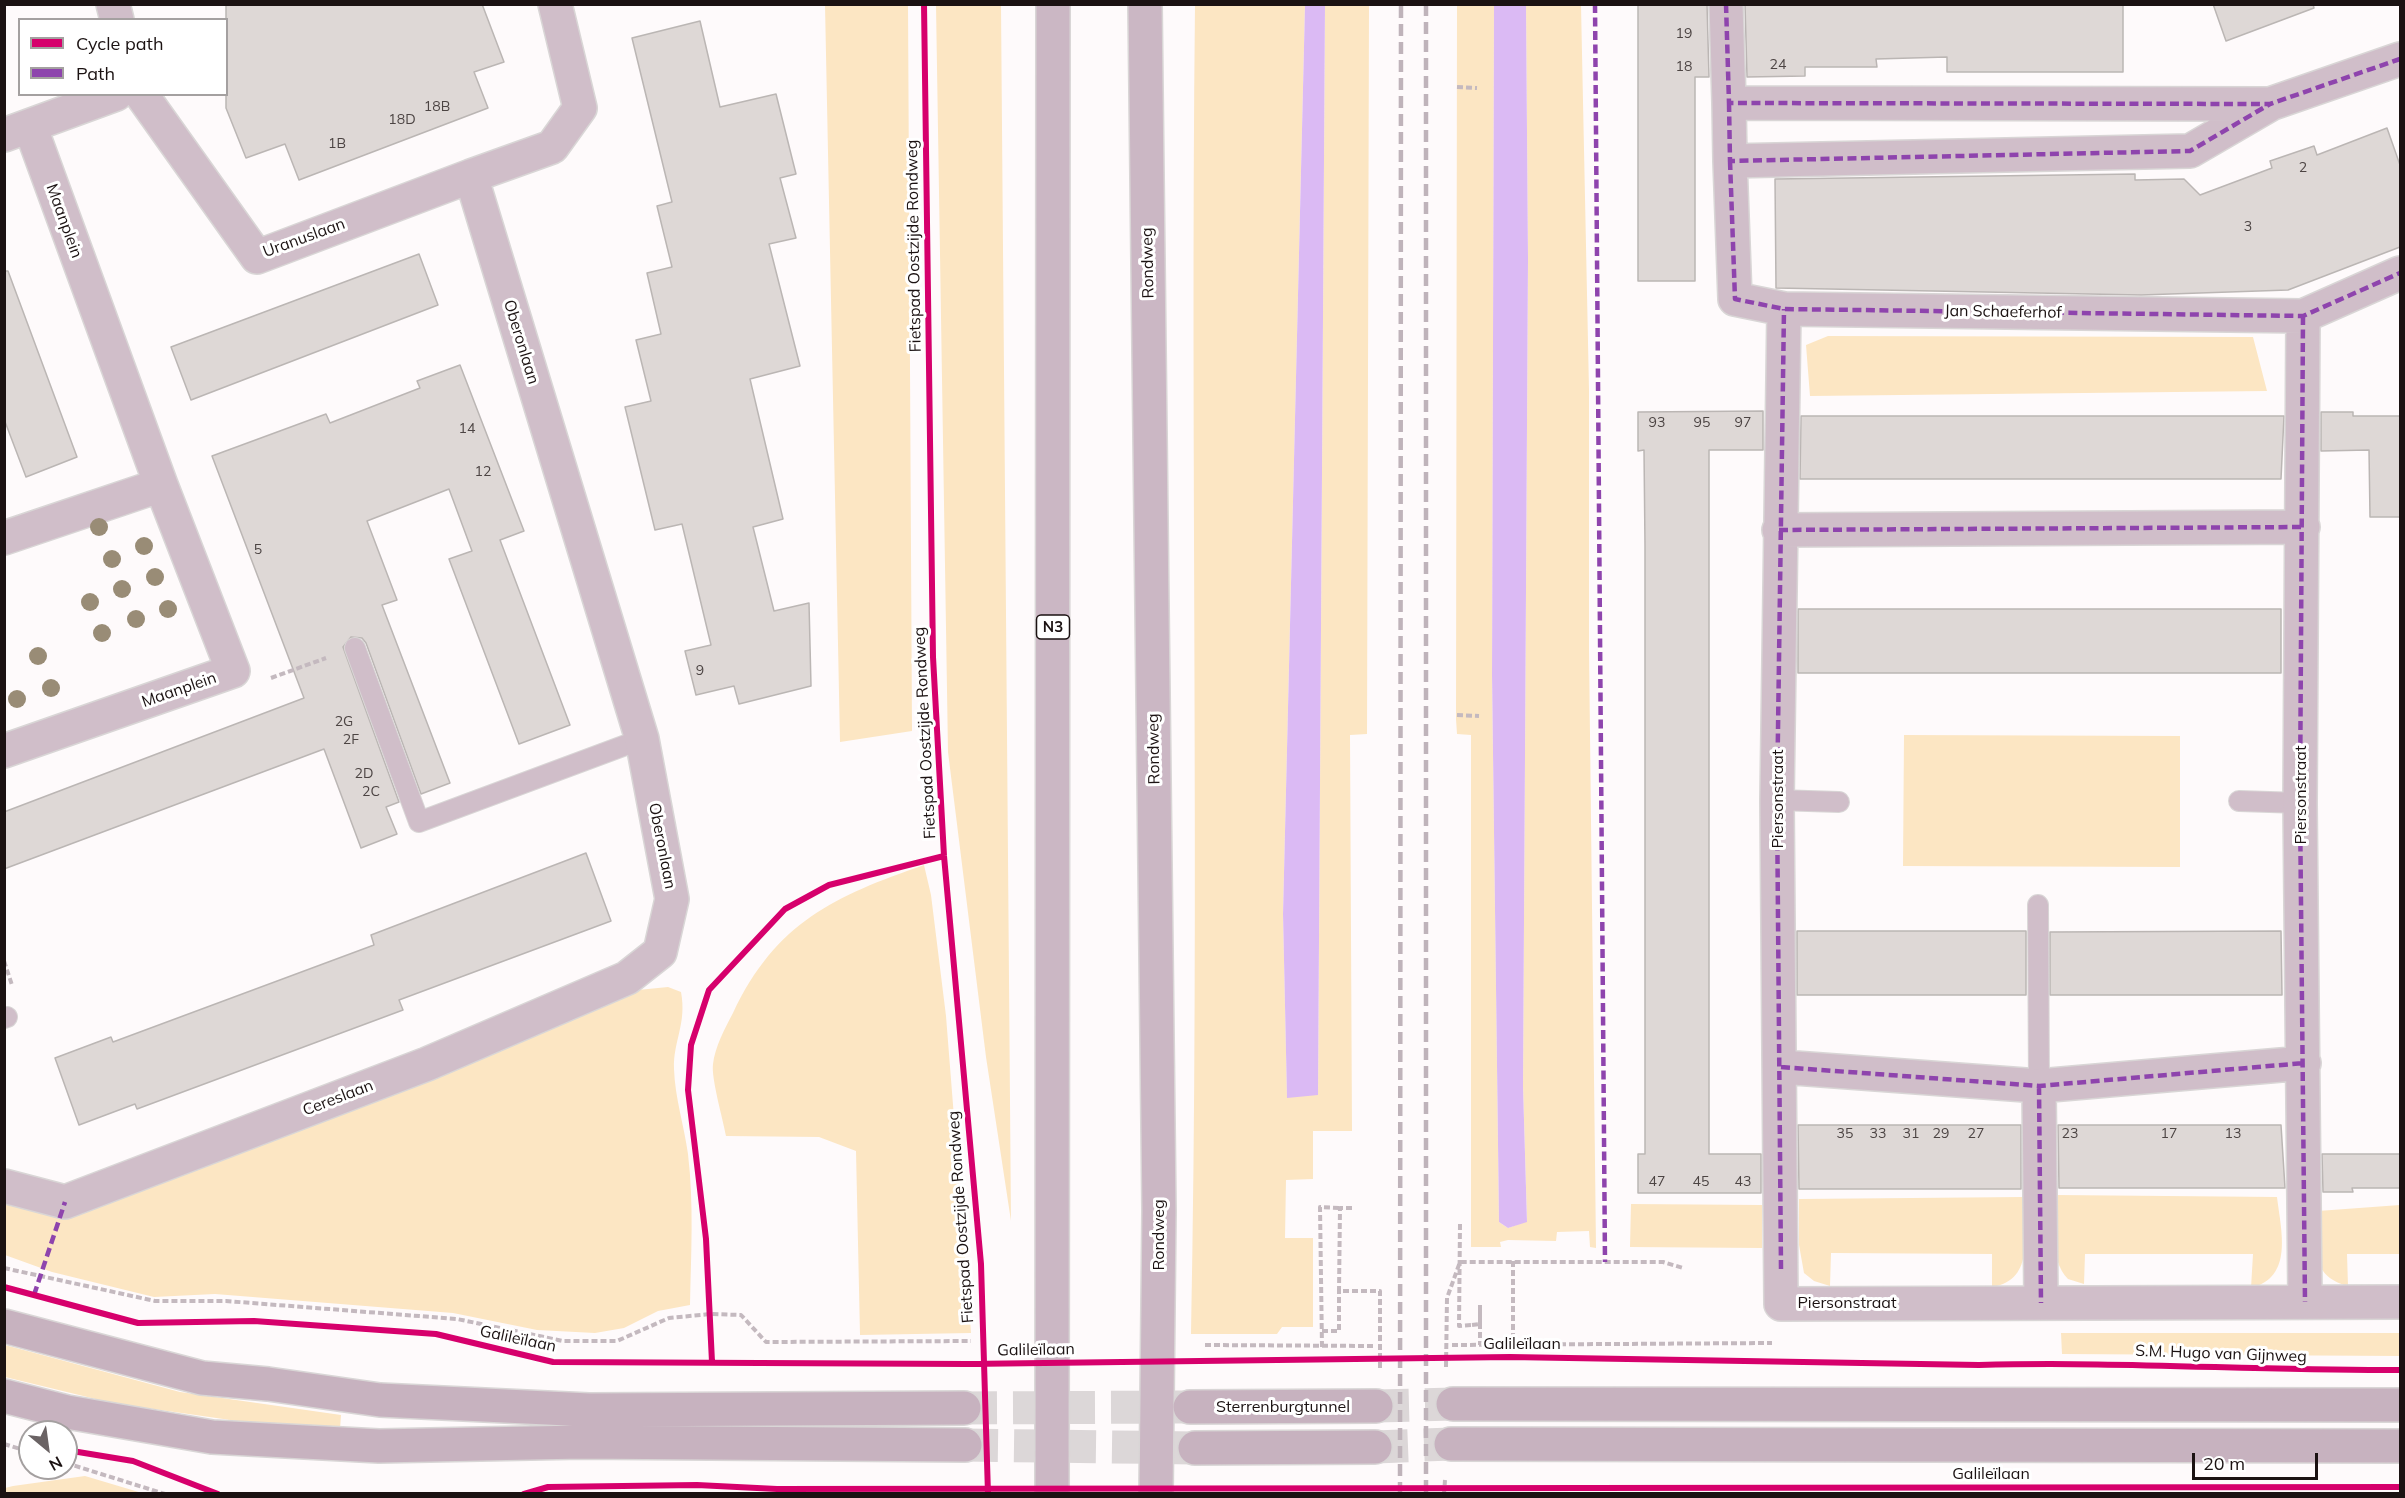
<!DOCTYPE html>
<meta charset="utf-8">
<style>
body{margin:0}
#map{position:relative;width:2405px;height:1498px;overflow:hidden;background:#fefafb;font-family:Mulish,sans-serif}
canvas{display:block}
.frame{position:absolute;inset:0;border:6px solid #1b1212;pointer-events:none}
.legend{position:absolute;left:18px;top:18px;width:210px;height:78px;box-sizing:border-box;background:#fff;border:2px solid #a4a0a0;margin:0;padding:8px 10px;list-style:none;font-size:18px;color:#1b1212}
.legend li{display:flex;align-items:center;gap:12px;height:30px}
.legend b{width:30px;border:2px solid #a4a0a0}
.north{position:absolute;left:18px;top:1420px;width:60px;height:60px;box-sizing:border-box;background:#fff;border:2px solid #a4a0a0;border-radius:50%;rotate:151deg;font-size:16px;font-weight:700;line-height:24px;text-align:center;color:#1b1212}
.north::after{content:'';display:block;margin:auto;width:21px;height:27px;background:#6a6364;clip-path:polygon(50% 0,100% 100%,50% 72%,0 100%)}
.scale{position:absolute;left:2192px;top:1453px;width:126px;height:27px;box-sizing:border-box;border:3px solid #1b1212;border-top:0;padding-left:8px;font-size:18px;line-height:21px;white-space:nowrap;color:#1b1212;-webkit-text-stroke:4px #fff;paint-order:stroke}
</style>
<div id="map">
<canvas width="2405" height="1498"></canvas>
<div class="frame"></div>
<ul class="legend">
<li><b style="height:8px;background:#d6006c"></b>Cycle path</li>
<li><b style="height:8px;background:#8e44ad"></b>Path</li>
</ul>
<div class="north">N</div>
<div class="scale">20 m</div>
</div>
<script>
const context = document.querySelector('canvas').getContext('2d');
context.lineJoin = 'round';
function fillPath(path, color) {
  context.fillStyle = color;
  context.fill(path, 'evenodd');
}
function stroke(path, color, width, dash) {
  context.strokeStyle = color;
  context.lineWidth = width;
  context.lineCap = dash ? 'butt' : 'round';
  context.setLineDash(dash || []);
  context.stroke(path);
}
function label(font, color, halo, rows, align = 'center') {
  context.font = font + ' Mulish,sans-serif';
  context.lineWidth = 6;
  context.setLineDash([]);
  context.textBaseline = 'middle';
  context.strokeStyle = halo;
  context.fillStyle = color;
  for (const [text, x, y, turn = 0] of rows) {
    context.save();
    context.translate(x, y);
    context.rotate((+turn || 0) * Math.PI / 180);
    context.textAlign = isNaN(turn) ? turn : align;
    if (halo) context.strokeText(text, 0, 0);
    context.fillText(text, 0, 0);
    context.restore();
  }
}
fillPath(new Path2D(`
 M825,5h83l4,726 -72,11z
 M936,5h65l10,1216 -25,-164 -38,-305z
 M1195,5h110l-22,909 4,183 31,-3 7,-1089h44l-2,729 -17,1 2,396h-39v48l-27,1 -1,58h28v89h-31l-5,7h-86c9,-443 -1,-886 4,-1329z
 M1457,5h37l-2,670 7,547 9,6 19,-7 -4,-135 5,-827 -2,-254h55l8,385v260l7,598 -6,-1 -1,-16 -32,1 -1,9 -48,-1 -8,2 1,5h-30v-512l-14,-1 -1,-15z
 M1828,336l425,1 14,54 -457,5 -4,-51z
 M1904,735l276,1v131l-277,-1z
 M924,865l7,30 15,121 25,317 -111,2 -4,-184 -37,-14 -93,-1c-3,-17 -15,-58 -13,-72 2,-17 12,-36 20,-51 43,-91 102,-117 191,-148z
 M668,987l13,5c6,32 -8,49 -7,77 1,29 10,56 14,85 6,51 3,101 2,151l-32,6 -34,17 -29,5 -58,-3 -84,-17 -238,-19 -61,3 -102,-25 -47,-17 -1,-54 52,13 572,-223z
 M2056,1195l221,2c4,34 17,80 -26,91l2,-34h-168l-1,30 -16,-5c-20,-21 -13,-57 -12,-84z
 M2023,1197c0,34 14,83 -31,90v-33l-161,-1 -1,33 -16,-5 -10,-8 -5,-28v-46z
 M1631,1204l131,1v43l-132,-1z
 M2400,1205v49h-53l1,32c-41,-11 -29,-40 -30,-75z
 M2061,1333h339v23l-338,-2z
 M5,1345l175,47 161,23 -1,14 -82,-5 -146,-21 -107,-26z
 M85,1476l57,17h-137v-5l8,-2z`), '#fce6c3');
fillPath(new Path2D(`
 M1325,4l-7,1091 -31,3 -4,-184 22,-909z
 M1494,5h32l2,254 -5,827 4,136 -19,6 -9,-6 -7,-547z`), '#dbbaf4');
const building = new Path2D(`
 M226,4h256l22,58 -30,10 14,36 -189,72 -14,-36 -39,14 -20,-50z
 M1638,4h69l2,73h-14v204h-57z
 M1745,4h378v68h-176v-15l-71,2 1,8h-72v9l-58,1z
 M2213,4h100l1,4 -88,33z
 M700,21l20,86 56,-13 20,80 -16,4 16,60 -27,6 31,122 -50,13 33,140 -30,8 21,84 35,-8 2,83 -72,18 -5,-18 -38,9 -11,-44 26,-6 -29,-121 -27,6 -30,-123 26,-6 -15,-61 25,-6 -14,-61 25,-6 -15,-61 15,-4 -40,-164z
 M2387,128l13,37v82l-112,43 -147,5 -365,-7 -1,-109 360,-5v6l49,-1 16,16 72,-27 -2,-7 44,-15 3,9z
 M419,254l19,51 -247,95 -20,-53z
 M4,271h4l69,186 -51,20 -22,-58z
 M460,365l64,166 -24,9 70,185 -51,19 -70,-185 23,-8 -23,-62 -82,32 30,79 -15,5 68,178 -29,11 -55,-151 -4,-5 -11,-1 -8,10 56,155 -13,5 11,27 -36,14 -37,-99 -320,120v-57l300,-114 -92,-242 114,-42 4,9 90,-35 -3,-7z
 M1763,411v39h-54v704h52v39h-123v-39h7v-608l-1,-96 -6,1v-39z
 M2321,412h32v4h47v101h-30l-1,-67 -48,1z
 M1801,416h483l-3,63h-481z
 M1798,609h483v64h-483z
 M586,853l25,68 -212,79 4,10 -266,99 -2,-5 -56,21 -24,-67 56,-21 2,5 261,-97 -3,-10z
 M1797,931h229v64h-229z
 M2281,931l1,64h-232v-63z
 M1798,1125h223v64h-222z
 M2058,1125h223l4,63h-226z
 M2322,1154h78v34h-48l1,4h-30z`);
fillPath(building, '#ded8d6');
stroke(building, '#bbb6b4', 1.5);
stroke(new Path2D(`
 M1376,1406l77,-2
 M964,1408l221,-1
 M965,1445l230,3
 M1375,1447l76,-3`), '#dcd7d8', 33, [33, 16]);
const lane = new Path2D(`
 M355,648l64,174 223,-83
 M1777,800l62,2
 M2239,801l61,2
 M2038,905l1,181
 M4,1018l3,-1`);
const street = new Path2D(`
 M113,4l4,16
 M1726,4l3,99 541,1 130,-45
 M141,94l116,163 214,-81
 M1729,103l1,58 460,-10 79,-46
 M4,135l112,-41
 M1730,161l5,138 49,10 519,7 97,-43
 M1784,309l-7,491 4,504 619,-2
 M2303,316l-3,487 5,499
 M1779,530l524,-3
 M4,538l157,-53
 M4,751l229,-80 -72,-186 -131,-359
 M1781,1067l258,19 265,-23
 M2039,1086l2,217
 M4,1186l61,16 362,-138 200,-86 33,-26 12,-53 -30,-160 -171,-563 81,-29 28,-39 -25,-104`);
const secondary = new Path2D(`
 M4,1326l198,52 66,6 112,16 209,10 375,-2
 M4,1396l63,16 145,25 167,9 203,-4 383,3
 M1453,1404l947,1
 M1190,1407l186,-1
 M1451,1444l949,2
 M1195,1448l180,-1`);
const highway = new Path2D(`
 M1145,4l14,1207 -3,283
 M1052,1494l1,-1490`);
stroke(lane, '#d9d6d6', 22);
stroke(street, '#d9d6d6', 36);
stroke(secondary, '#d9d6d6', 36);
stroke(highway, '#d9d6d6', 36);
stroke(new Path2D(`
 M1457,87l20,1
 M271,678l55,-20
 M1457,715l22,1
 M4,961l8,24
 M1352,1208h-12l-1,83h41v79
 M1460,1224l-1,102 13,-1
 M1513,1261v84
 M4,1268l151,33h71l231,18 106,22h54l52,-23 41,-4 31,1 25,27 205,-1
 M1480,1305v40
 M1322,1331h17v-40
 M1205,1345l169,1
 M1452,1345l320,-2
 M1322,1347l-2,-140 20,1
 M1446,1367l1,-69 13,-36h203l20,6
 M4,1444l26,8
 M66,1463l99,31
 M1444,1494l1,-14`), '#c4b9bf', 4, [6, 3]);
stroke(lane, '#d0bec9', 20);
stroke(street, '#d0bec9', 33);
stroke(secondary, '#c7b2bf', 33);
stroke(highway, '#cbb7c4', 33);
stroke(new Path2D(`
 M1426,4v1490
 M1400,1494l1,-1490`), '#bfb3ba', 4.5, [12, 6]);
stroke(new Path2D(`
 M1472,1325l8,-1v-19`), '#c4b9bf', 4, [6, 3]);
stroke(new Path2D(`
 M1595,4l10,1258
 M1726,4l3,99 541,1 130,-45
 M1729,103l1,58 460,-10 80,-47
 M1730,161l5,138 49,10 519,7 97,-43
 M2303,316l-3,487 5,499
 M1779,530l524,-3
 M1781,1067l258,19 265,-23
 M2039,1086l2,217
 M1781,1269l-4,-469 7,-491
 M34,1295l31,-93`), '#8e44ad', 4.5, [9, 4.5]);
stroke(new Path2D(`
 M924,4l9,653 11,199 37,408 7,230
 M4,1287l134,36 116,-2 182,13 117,28 414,2 543,-7 469,8c141,-4 281,6 421,5
 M712,1362l-6,-123 -18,-149 3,-45 18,-55 76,-81 44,-24 115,-29
 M66,1450l67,11 85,33
 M524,1494l24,-7 149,-2 80,4 1623,-2`), '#d6006c', 6);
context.fillStyle = '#998c76';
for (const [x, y] of [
 [99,527],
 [144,546],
 [112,559],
 [155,577],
 [122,589],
 [90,602],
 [168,609],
 [136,619],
 [102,633],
 [38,656],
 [51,688],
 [17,699]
]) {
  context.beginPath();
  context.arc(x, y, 9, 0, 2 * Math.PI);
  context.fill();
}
label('14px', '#4c4443', null, [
 ["19",1684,34],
 ["24",1778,65],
 ["18",1684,67],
 ["18B",437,107],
 ["18D",402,120],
 ["1B",337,144],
 ["2",2303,168],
 ["3",2248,227],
 ["93",1657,423],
 ["95",1702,423],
 ["97",1743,423],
 ["14",467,429],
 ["12",483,472],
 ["5",258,550],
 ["9",700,671],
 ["2G",344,722],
 ["2F",351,740],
 ["2D",364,774],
 ["2C",371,792],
 ["35",1845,1134],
 ["33",1878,1134],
 ["31",1911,1134],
 ["29",1941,1134],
 ["27",1976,1134],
 ["23",2070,1134],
 ["17",2169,1134],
 ["13",2233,1134],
 ["47",1657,1182],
 ["45",1701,1182],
 ["43",1743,1182]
]);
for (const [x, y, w] of [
 [1053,627,33]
]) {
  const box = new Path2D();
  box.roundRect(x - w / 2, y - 12, w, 24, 4.5);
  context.fillStyle = '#fff';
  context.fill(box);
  stroke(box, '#1b1212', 1.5);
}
label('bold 15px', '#1b1212', null, [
 ["N3",1053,627]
]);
label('16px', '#1b1212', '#fff', [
 ["Maanplein",64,221,70],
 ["Uranuslaan",304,238,-20],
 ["Fietspad Oostzijde Rondweg",914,246,-91],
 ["Rondweg",1148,263,-91],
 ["Jan Schaeferhof",2003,312,1],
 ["Oberonlaan",521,342,73],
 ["Maanplein",179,690,-19],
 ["Fietspad Oostzijde Rondweg",925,733,-93],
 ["Rondweg",1154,749,-91],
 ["Piersonstraat",2301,795,-90],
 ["Piersonstraat",1778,799,-90],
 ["Oberonlaan",662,846,79],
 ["Cereslaan",338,1098,-21],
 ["Fietspad Oostzijde Rondweg",961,1217,-94],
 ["Rondweg",1159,1235,-90],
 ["Piersonstraat",1847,1303],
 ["Galileïlaan",518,1339,12],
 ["Galileïlaan",1522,1344],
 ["Galileïlaan",1036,1350,-1],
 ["S.M. Hugo van Gijnweg",2221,1354,2],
 ["Sterrenburgtunnel",1283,1407],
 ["Galileïlaan",1991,1474]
]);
</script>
